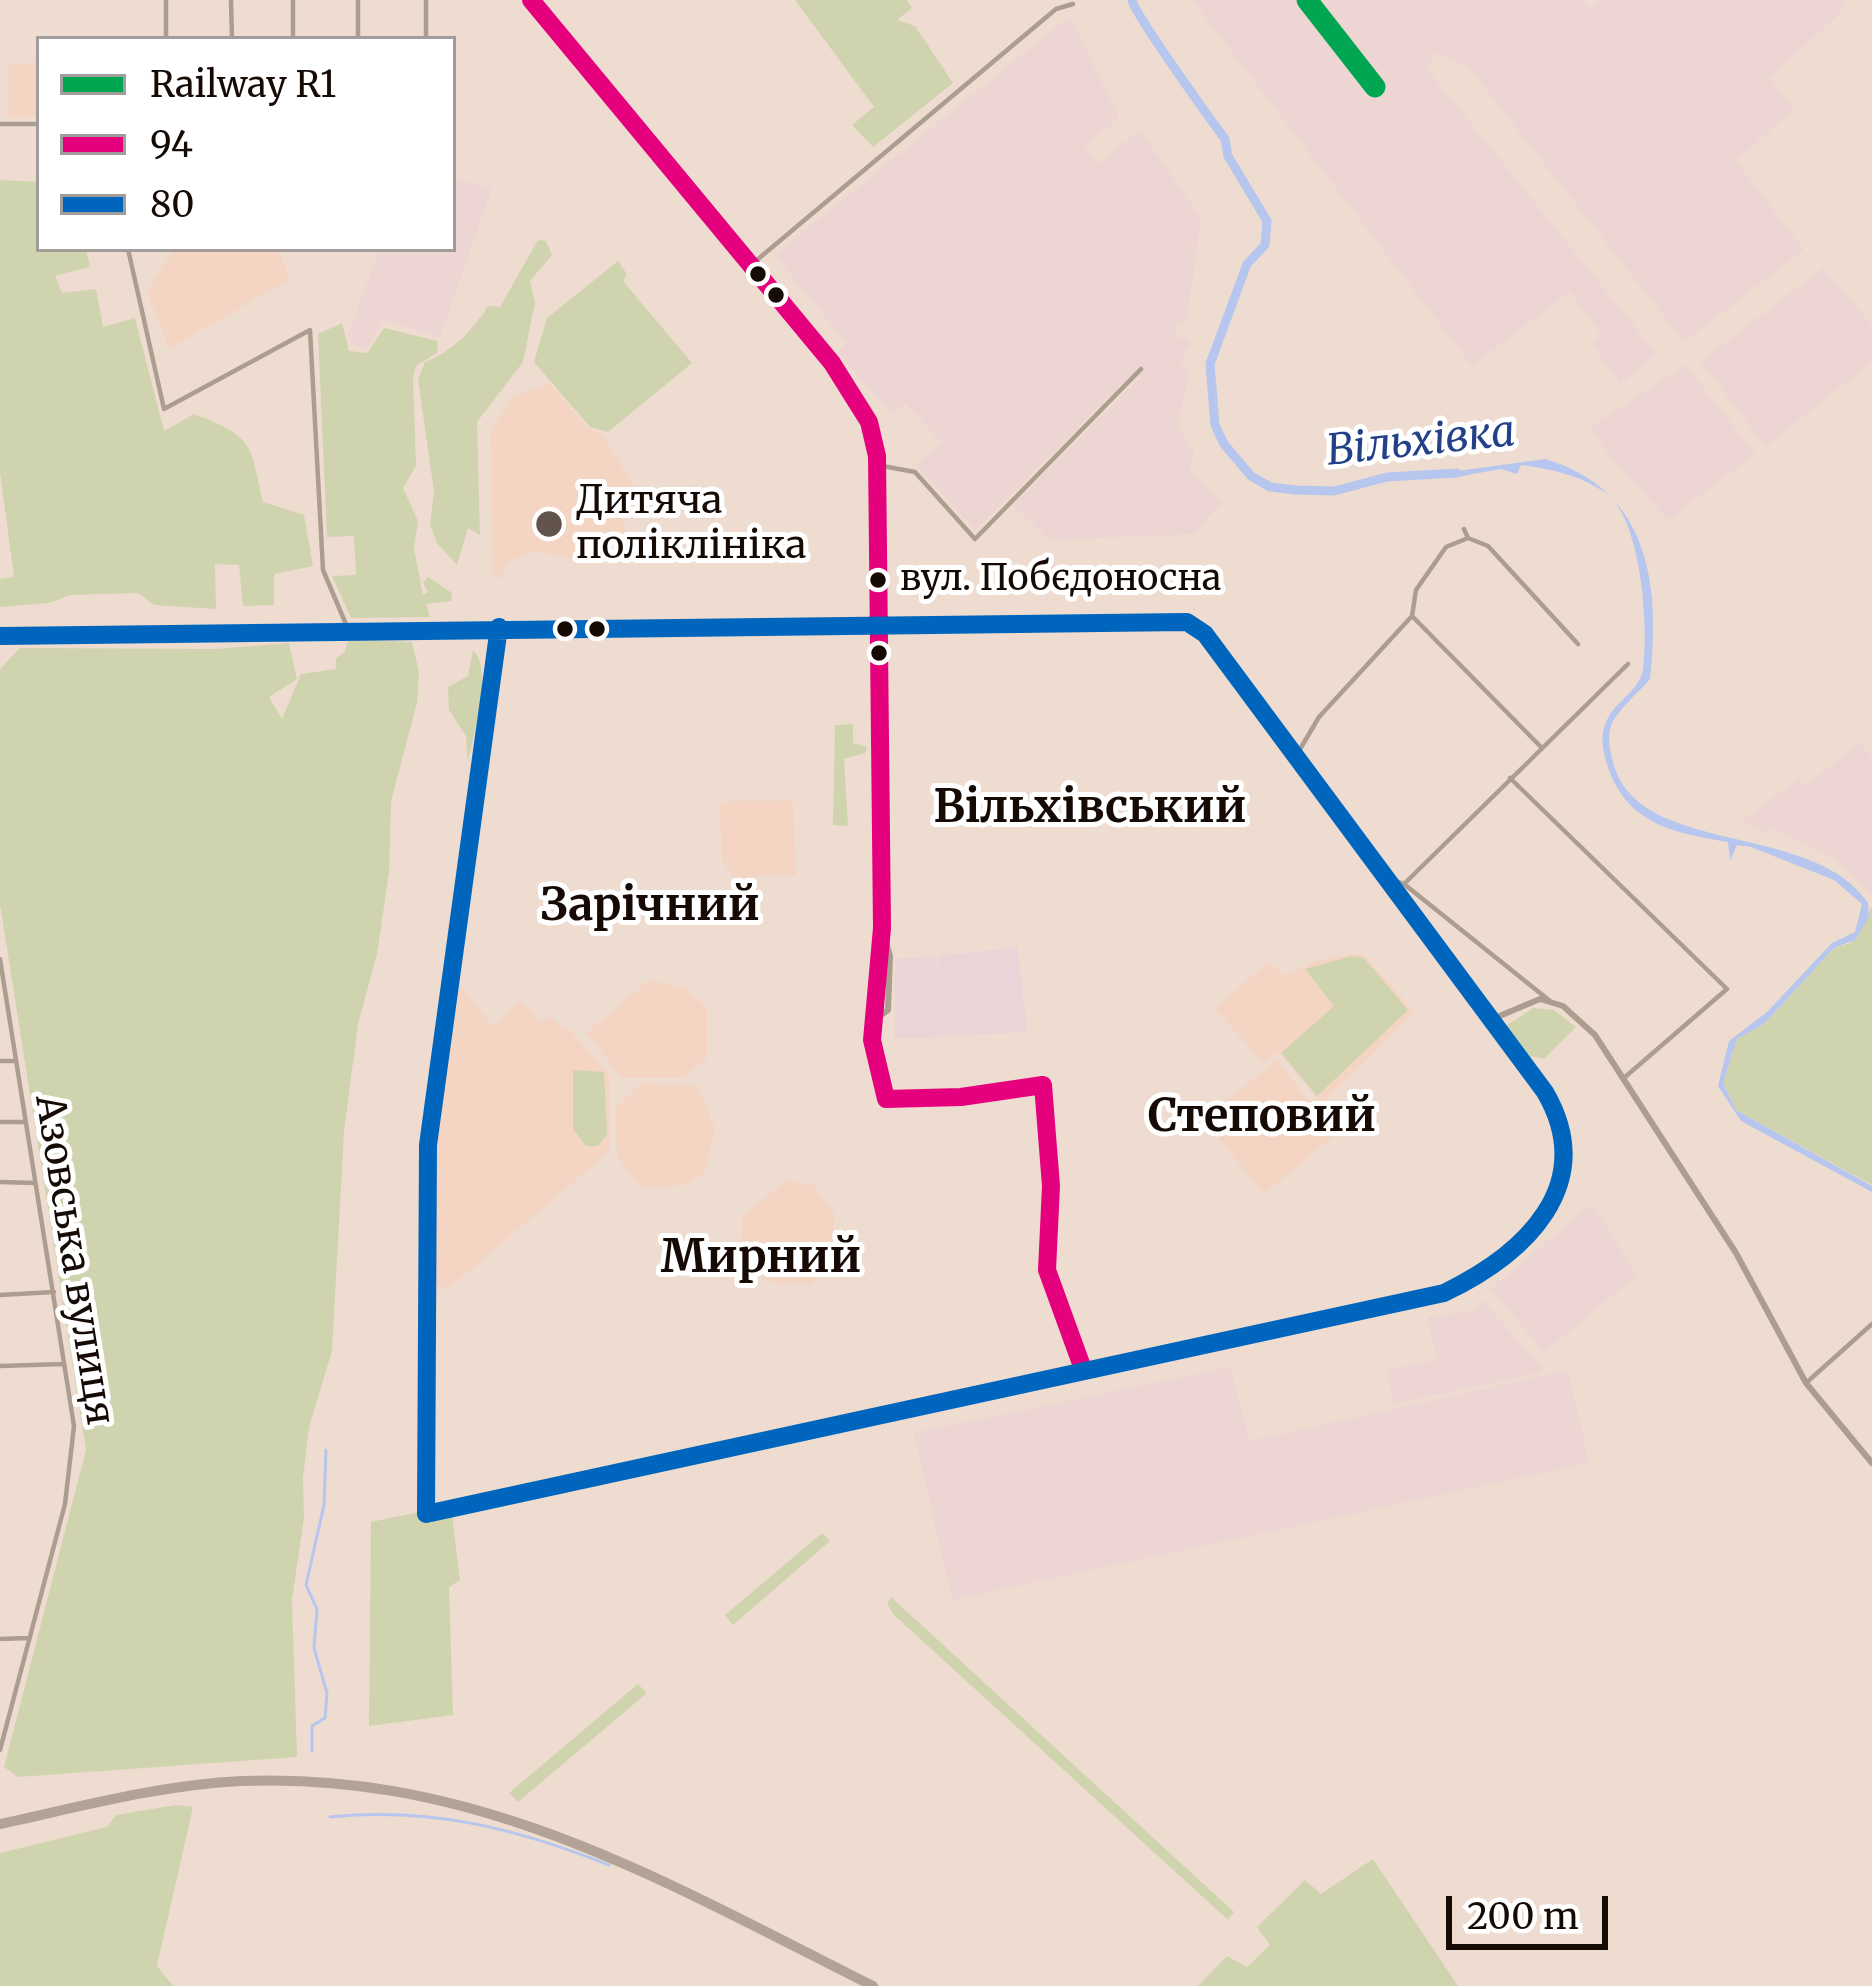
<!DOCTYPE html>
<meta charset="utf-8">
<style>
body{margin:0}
#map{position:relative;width:1872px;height:1986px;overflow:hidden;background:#efdcd0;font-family:Merriweather,serif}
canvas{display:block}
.legend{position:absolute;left:36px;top:36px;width:420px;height:216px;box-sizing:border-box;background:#fff;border:3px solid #a29d9b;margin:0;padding:15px 21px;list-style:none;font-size:36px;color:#160a05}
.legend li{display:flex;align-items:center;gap:24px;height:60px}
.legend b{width:60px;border:3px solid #a29d9b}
.scale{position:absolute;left:1446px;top:1896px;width:162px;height:54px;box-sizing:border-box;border:6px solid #160a05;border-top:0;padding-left:15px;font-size:36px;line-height:42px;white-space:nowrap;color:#160a05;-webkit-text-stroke:9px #fff;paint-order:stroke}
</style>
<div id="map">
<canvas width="1872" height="1986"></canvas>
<ul class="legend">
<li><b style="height:15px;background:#00a651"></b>Railway R1</li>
<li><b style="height:15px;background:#e5007d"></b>94</li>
<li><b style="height:15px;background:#0065bd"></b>80</li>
</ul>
<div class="scale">200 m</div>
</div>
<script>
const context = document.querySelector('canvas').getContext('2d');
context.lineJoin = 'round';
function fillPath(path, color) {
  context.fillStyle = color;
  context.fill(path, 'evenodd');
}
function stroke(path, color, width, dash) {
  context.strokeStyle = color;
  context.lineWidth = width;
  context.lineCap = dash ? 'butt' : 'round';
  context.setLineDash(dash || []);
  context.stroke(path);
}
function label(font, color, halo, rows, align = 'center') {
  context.font = font + ' Merriweather,serif';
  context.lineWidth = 10;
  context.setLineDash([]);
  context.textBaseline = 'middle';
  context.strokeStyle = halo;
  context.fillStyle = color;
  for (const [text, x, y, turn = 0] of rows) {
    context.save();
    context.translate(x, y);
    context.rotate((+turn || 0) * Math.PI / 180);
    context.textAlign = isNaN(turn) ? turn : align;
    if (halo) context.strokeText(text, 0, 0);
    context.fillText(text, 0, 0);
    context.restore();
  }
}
fillPath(new Path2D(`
 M1018,947l9,85 -132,7v-80l42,-3 2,32v-32z`), '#e9d5d8');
fillPath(new Path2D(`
 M1192,0h390l8,9 9,-9h246l-6,14 -69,64 24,31 -58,52 68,89 -120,92 -214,-273 -34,-17 -9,17 230,285 -37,30 -29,-41 10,-9 -31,-42 -98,74z
 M1070,16l49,102 -35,29 15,17 41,-34 61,88 -14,102 -13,4 3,16 7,-5 9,9 -13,16 9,15 -11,51 17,27 -6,16 33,34 -30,31 -143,6 -36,-35 128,-128 -6,-6 -160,159 -59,-65 25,-23 -35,-38 -14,11 -55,-63 10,-9 -73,-88z
 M453,179l39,9 -52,149 -56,-17 -17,30 -15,-6 -4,-9 32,-86h73z
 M1823,268l49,57v37l-107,85 -64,-86z
 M1686,365l69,89 -87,66 -53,-57 -25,-36z
 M1860,743l12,14v138l-35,-36 -65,-31 -3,5 -28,-12 58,-42 6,7z
 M1592,1204l45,71 -92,77 -55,-63z
 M1482,1300l60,67 -2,6 -147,31 -6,-34 50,-10 -10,-43 48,-6z
 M1230,1367l20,74 318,-71 21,93 -637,137 -38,-167z`), '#ecd5d2');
fillPath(new Path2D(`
 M39,63v54h-30l-2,-52z
 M174,249h104l12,30 -121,70 -22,-58z
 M549,383l39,45 15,6 40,69 -22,9 5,26 -47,21 -45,-8 -28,12 -4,15h-9l-2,-147 22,-35z
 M724,801h69l3,74 -62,3 -12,-17 -2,-55z
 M1362,953l53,59 -93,92 -43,-52 -16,10 -48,-53 53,-47 17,14 33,-16z
 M650,980l36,9 21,18v51l-24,20h-61l-36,-45z
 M460,987l33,39 28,-26 20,23 9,-7 13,14 4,-3 42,47 1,77 -161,137 -20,-4 1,-114z
 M1276,1060l60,74 -72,60 -61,-74z
 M641,1083l57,3 17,43 -10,43 -16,12 -47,5 -25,-33 -1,-48z
 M786,1181l28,4 21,30 -4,32 -19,37h-33l-19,-7 -20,-23 3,-38z`), '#f4d4c2');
fillPath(new Path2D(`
 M795,0h112l5,8 -15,12 18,6 38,57 -80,64 -21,-22 22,-18z
 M0,180l39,2v67h47l4,18 -35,9 7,17 34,-4 7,38 32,-9 29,113 30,-17c59,22 56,29 69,88l41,13 9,51 -39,8v31l-31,1 -4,-41 -24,-1 1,45 -62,-4 -16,-12 -68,2 -21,8 -49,4v-28l14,-2 -14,-105z
 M538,240l8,1 6,14 -22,26 5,21 -12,60 -46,60 3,113 -12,-7 -11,37 -20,-22 -7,-18 4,-33 -16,-113 7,-17c28,-11 47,-31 63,-56l12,1z
 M618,261l9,13 -4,7 69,82 -84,69 -18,-5 -56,-65 13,-44z
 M342,323l7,28 18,2 17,-25 53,13 1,11 -22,14 -3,12 3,88 -13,22 15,33 -4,28 9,46 5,-3 -5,-9 5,-6 24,16 -1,8 -25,3 4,13 -79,1 -19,-42 24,-1 -2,-39 -27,1 -9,-203z
 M349,639l63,3 7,30 -2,31 -26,98 -2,71 -12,82 -19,70 -14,108 -12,219 -23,76 -6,51 1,39 -12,83 5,157 -279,20 -14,-10 82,-317 -86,-546v-235l20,-21 194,1 75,-6 8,36 -28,18 13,22 19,-45 35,-5v-11l8,-5z
 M473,650c21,21 0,85 -5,113l-2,-27 -17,-26 -1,-23 20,-11z
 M853,724v19l14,4 -2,6 -21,6 4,67 -15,-1 2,-100z
 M1872,907v278l-136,-75 -13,-27 14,-44 28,-16 69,-75 17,-5z
 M1352,956l12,2 44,52 -91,86 -36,-43 53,-47 -29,-37z
 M1533,1008l21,2 22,17 -32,32 -15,-3 -26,-28z
 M573,1070l31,2 3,62 -9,12h-12l-13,-17z
 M419,1512l3,5 30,-2 8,65 -11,7 4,128 -84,11 2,-204z
 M822,1533l8,8 -97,84 -8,-10z
 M891,1597l343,315 -6,8 -334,-305 -7,-11z
 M638,1684l9,9 -129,109 -9,-9z
 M176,1805l17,2 -36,159 16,20h-173v-133l107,-26 9,-12z
 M1373,1859l85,127h-260l29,-30 20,11 23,-22 -13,-18 48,-47 16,14z`), '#cfd4ae');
fillPath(new Path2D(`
 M1545,459c103,30 116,124 105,220 -11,13 -28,27 -37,42 -6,12 -4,25 -1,37 20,101 200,61 256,145l1,14 -14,23 -21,8 -69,75 -28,16 -14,44 13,27 136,76v6l-131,-71 -23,-35 11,-45 38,-29 65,-69 23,-11 7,-28 -28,-24 -83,-33 -14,-2 -7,16 -2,-19c-53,-9 -97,-17 -118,-69 -6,-18 -12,-34 -3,-53 8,-19 34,-30 36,-52 6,-41 -2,-150 -37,-175 -27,-18 -55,-24 -85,-28l-4,9 -16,-5 -50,9 -1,-6z`), '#b6c6ee');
stroke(new Path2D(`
 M312,1751v-25l13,-8 2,-25 -13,-45 3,-39 -11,-24 18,-80 2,-55
 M330,1817c101,-10 185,11 279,48`), '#b6c6ee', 3);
stroke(new Path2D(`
 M1132,0c2,13 78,119 93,139l3,17 39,65 -2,24 -18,19 -37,100 5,61 9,19 27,32 19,11 26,3 38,1 53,-14 70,-4`), '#b6c6ee', 9);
stroke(new Path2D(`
 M231,0l1,39
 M426,0v39
 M166,39v-39
 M293,39v-39
 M358,39v-39
 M0,124h39
 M128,249l36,160 146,-79 13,240 25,59
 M751,265l305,-256 17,-5
 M877,465l38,7 60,67 166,-170
 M1464,529l4,9 20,8 90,98
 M1412,616l129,131
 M499,627l-71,518 -2,369 1018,-221c66,-32 151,-101 111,-183 -16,-33 -44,-61 -65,-90
 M1296,756l23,-39 93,-101 4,-26 30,-43 22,-9
 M1510,778l217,211 -102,88
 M1388,878l16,6 146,117
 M1404,884l224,-220
 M0,959l74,467 -9,78 -65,246
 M874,1022l-2,18 14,59 75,-2 82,-12 8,101 -4,84 36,99
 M0,1061h15
 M0,1122h24
 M0,1182l34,1
 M0,1295l54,-3
 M0,1366l64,-2
 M1806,1383l66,-59
 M0,1639l30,-1`), '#ab9d8f', 4.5);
stroke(new Path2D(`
 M531,0l301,363 42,75 8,490 -8,92
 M0,636l1176,-15 21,6 293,393 50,-21 23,7 32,29 141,218 70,130 66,80
 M874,1020l14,-10 2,-54 -7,-25`), '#ab9d8f', 6);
stroke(new Path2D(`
 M0,1824c79,-17 160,-39 241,-43 239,-10 428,103 632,205`), '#b2a396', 10);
stroke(new Path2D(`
 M531,0l301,363 37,59 8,34 5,472 -10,112 14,59 75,-2 82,-12 8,101 -4,84 36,99`), '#e5007d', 18);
stroke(new Path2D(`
 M0,636l1187,-14 18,12 340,458c54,93 -20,162 -101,201l-1018,221 2,-369 71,-518`), '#0065bd', 18);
stroke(new Path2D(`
 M1307,0l68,87`), '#00a651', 21);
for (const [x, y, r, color] of [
 [758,274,10,"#160a05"],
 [776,295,10,"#160a05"],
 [549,524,15,"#62544c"],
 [878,580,10,"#160a05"],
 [565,629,10,"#160a05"],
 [597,629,10,"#160a05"],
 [879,653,10,"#160a05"]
]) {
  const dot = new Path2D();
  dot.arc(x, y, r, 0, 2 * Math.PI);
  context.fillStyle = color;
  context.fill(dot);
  stroke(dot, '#fff', 4.5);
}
label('36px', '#160a05', '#fff', [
 ["вул. Побєдоносна",900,580]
], 'left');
label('39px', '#160a05', '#fff', [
 ["Дитяча",576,502],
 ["поліклініка",576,547]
], 'left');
label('39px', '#160a05', '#fff', [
 ["Азовська вулиця",73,1260,81]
]);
label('italic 42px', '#234189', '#fff', [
 ["Вільхівка",1421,443,-6]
]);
label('bold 45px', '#160a05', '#fff', [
 ["Вільхівський",1090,809],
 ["Зарічний",650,907],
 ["Степовий",1262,1118],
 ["Мирний",761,1259]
]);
</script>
